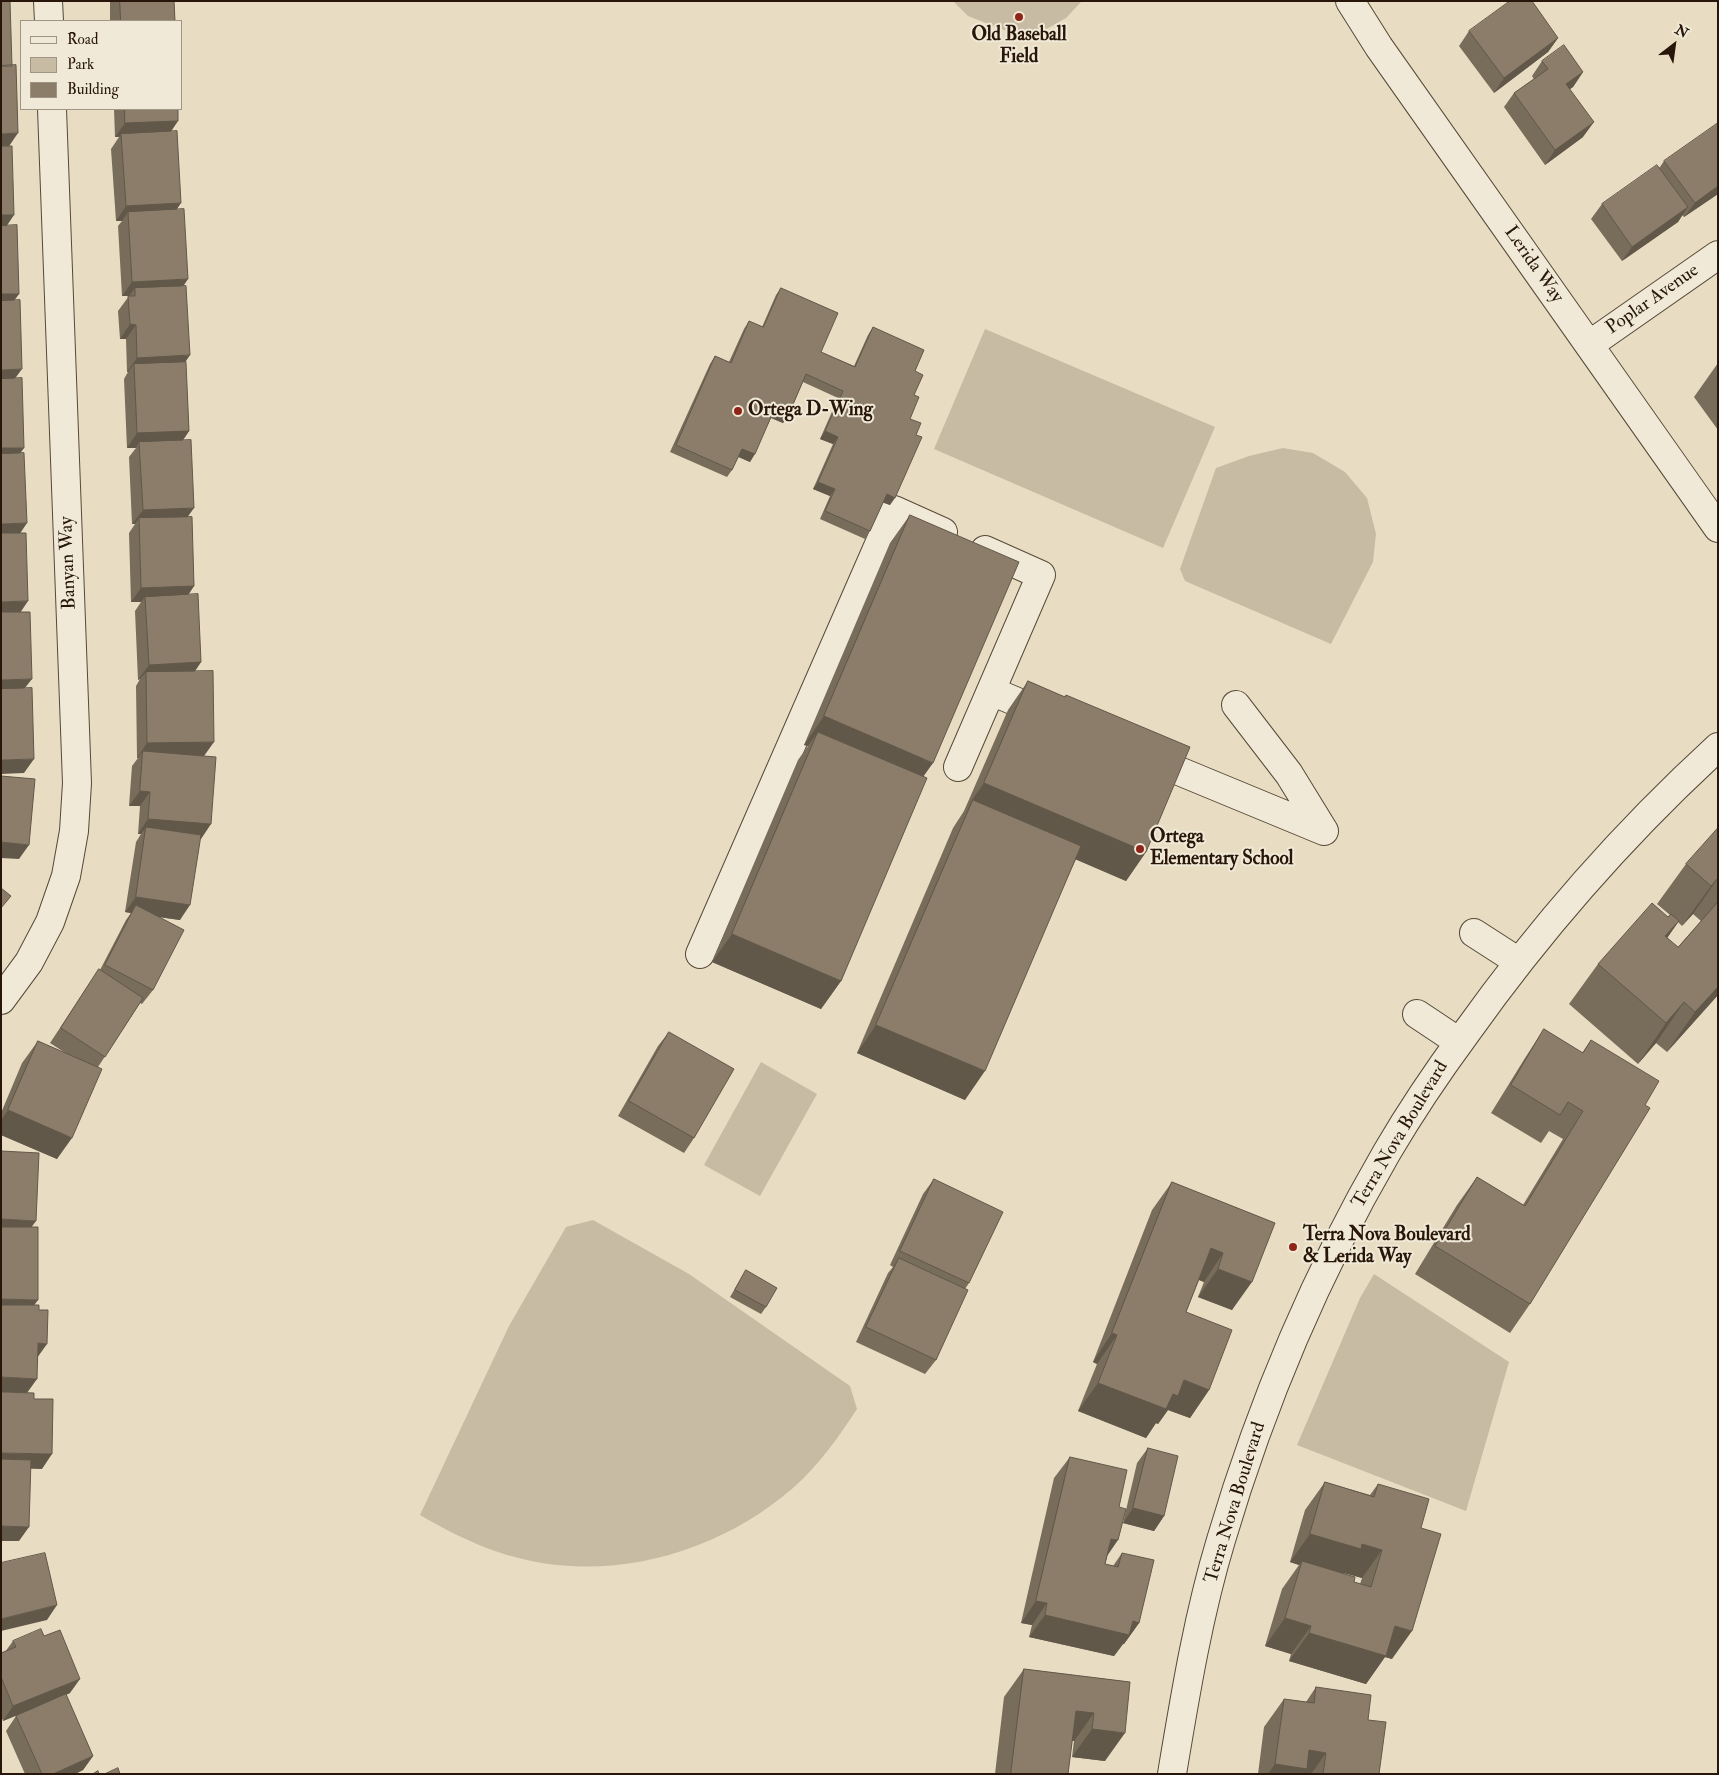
<!DOCTYPE html>
<style>
body{margin:0}
#map{position:relative;width:1719px;height:1775px;overflow:hidden;background:#e8ddc2;font-family:"IM FELL Double Pica",serif}
canvas{display:block}
.frame{position:absolute;inset:0;border:2px solid #271609;pointer-events:none}
.legend{position:absolute;left:20px;top:20px;width:162px;height:90px;box-sizing:border-box;background:#f0e9d7;border:1px solid #a09585;margin:0;padding:6px 9px;list-style:none;font-size:15px;color:#271609}
.legend li{display:flex;align-items:center;gap:10px;height:25px}
.legend b{width:25px;border:1px solid #a09585}
.north{position:absolute;left:1649px;top:20px;width:50px;height:50px;-webkit-text-stroke:4px #f0e9d7;paint-order:stroke;rotate:30deg;font-size:14px;font-weight:700;line-height:20px;text-align:center;color:#271609}
.north::after{content:'';display:block;margin:auto;width:18px;height:22px;background:#271609;clip-path:polygon(50% 0,100% 100%,50% 72%,0 100%)}
</style>
<div id="map">
<canvas width="1719" height="1775"></canvas>
<div class="frame"></div>
<ul class="legend">
<li><b style="height:6px;background:#f0e9d7"></b>Road</li>
<li><b style="height:14px;background:#c7bba3"></b>Park</li>
<li><b style="height:14px;background:#8b7d69"></b>Building</li>
</ul>
<div class="north">N</div>
</div>
<script>
const context = document.querySelector('canvas').getContext('2d');
context.lineJoin = 'round';
function fillPath(path, color) {
  context.fillStyle = color;
  context.fill(path, 'evenodd');
}
function stroke(path, color, width, dash) {
  context.strokeStyle = color;
  context.lineWidth = width;
  context.lineCap = dash ? 'butt' : 'round';
  context.setLineDash(dash || []);
  context.stroke(path);
}
function label(font, color, halo, rows, align = 'center') {
  context.font = font + ' "IM FELL Double Pica",serif';
  context.lineWidth = 4;
  context.setLineDash([]);
  context.textBaseline = 'middle';
  context.strokeStyle = halo;
  context.fillStyle = color;
  for (const [text, x, y, turn = 0] of rows) {
    context.save();
    context.translate(x, y);
    context.rotate((+turn || 0) * Math.PI / 180);
    context.textAlign = isNaN(turn) ? turn : align;
    if (halo) context.strokeText(text, 0, 0);
    context.fillText(text, 0, 0);
    context.restore();
  }
}
fillPath(new Path2D(`
 M953,1h129l-16,17 -30,17 -24,-2 -44,-17z
 M985,329l230,98 -52,121 -229,-99z
 M1283,448l30,5 32,19 22,26 9,36 -3,28 -42,82 -146,-63 -5,-12 36,-101 33,-12z
 M761,1062l56,32 -57,102 -56,-31z
 M593,1220l96,54 161,112 7,23c-19,29 -38,56 -64,79 -81,70 -196,99 -298,63 -26,-9 -51,-22 -75,-36l89,-189 57,-99z
 M1374,1274l135,88 -43,149 -169,-66 63,-147z`), '#c7bba3');
const minor = new Path2D(`
 M48,1l1,20
 M1350,1l29,46 339,481
 M1589,345l129,-90
 M991,691l57,24
 M1236,705l53,69 35,57
 M1145,757l179,74
 M958,767l83,-192 -56,-25
 M1474,933l45,29
 M700,954l194,-444 49,22
 M1,1000l28,-38 21,-40 16,-46 8,-45 3,-48 -25,-674
 M1417,1014l42,28
 M1172,1774c13,-78 26,-158 49,-234 40,-135 95,-266 166,-388 24,-41 51,-81 79,-119 74,-104 158,-200 252,-286`);
stroke(minor, '#574837', 30);
stroke(minor, '#f0e9d7', 28);
fillPath(new Path2D(`
 M110,1h64l1,20h-65z
 M1469,31l89,7 -10,14 -54,41 -35,-47z
 M1542,61l41,11 -10,15 -3,2 13,48 -38,28 -41,-58 10,-14 20,-14 -2,-3z
 M114,109h64l-7,22 12,155 2,76 4,69 -6,9 5,77 6,69 -6,9 13,67 -6,9 9,85 -3,83h-1l-20,81 -22,-3 -5,73 -11,14 -2,-1 -42,64 -41,92 -56,-24v-22l21,-50 16,-22 29,13 -17,-11 39,-59 10,-15 1,1 26,-50 5,-7 -6,-1 11,-70 5,-8h-3l2,-28h-11l3,-40 6,-8h-1l-1,-72 4,-7 -2,1 -3,-69 6,-9h-10l-2,-69 6,-9h-3l-3,-67 7,-9h-9l-3,-69 4,-7h-1l-1,-33h-6l-2,-28 11,-15h-7l-4,-70 4,-5h-6l-5,-72 8,-12h-4z
 M1664,161l54,33 -34,23 -2,-2 -4,7 -56,39 -31,-42 11,-15 58,-37z
 M781,288l40,64 33,14 14,-31 5,-8 42,44 -1,24 -4,24 6,16 -26,70 -7,-3 -13,29 -5,8 -45,-20 10,-23 -17,-7 20,-45 -13,-5 18,-41 -35,-16 -15,34 -5,7 -12,-5 -21,44 -12,-5 -6,13 -5,7 -57,-25 40,-88 5,-8 14,6 15,-33 5,-8 13,6 14,-32z
 M1718,363v67l-24,-33z
 M910,515l13,262 -82,204 -20,28 -109,-47 86,-202 10,-14 -4,-1 86,-202z
 M1028,681l36,16 2,-2 80,157 -20,29 -50,-22 -111,241 -108,-47 96,-225 11,-17 44,-101z
 M1718,828v167l-51,57 -11,-9 -18,21 -69,-60 29,-40 72,-49 -13,-11 29,-40zM1693,914l8,7 -23,26 -11,-9 11,-16 4,4z
 M1544,1029l38,24 9,-13 54,65 -115,199 -20,29 -95,-59 42,-69 20,-28 46,28 40,-66 -14,-8 -8,12 -50,-30 34,-55z
 M669,1032l25,106 -10,15 -66,-37 40,-70z
 M934,1179l35,104 -4,6 -29,71 -11,14 -69,-32 32,-69 5,-6 -3,-2 33,-71z
 M1172,1182l103,41 -43,87 -34,-13 6,-15 -5,-2 -13,32 23,78 -19,28 -22,-8 -10,14 -2,-1 -10,15 -68,-27 19,-47 -4,-2 59,-152z
 M746,1270l20,37 -5,7 -31,-17z
 M1148,1448l16,68 -10,15 -31,-8 14,-60z
 M1070,1457l37,100 -2,7 8,2 9,-13 17,70 -15,21h-1l-9,12 -85,-19 3,-12 -11,-2 33,-145z
 M1325,1482l45,13 8,-11 43,44 -29,131 -7,-2 -19,27 -77,-23 2,-7 -26,-8 17,-57 17,-24 -9,-3 15,-52zM1344,1573l18,5 -2,6 -6,-2z
 M13,1641l57,52 -4,2 27,61 -10,14 -8,4h-50l-19,-43 10,-15 16,-7 -29,12 -2,-5v-62l4,-2z
 M1024,1669l106,13 -25,79 -33,-4 2,-16h-2l-4,33h-73l9,-77z
 M1316,1687l52,33 11,54h-121l6,-47 20,-28 22,3z`), '#786c5a');
fillPath(new Path2D(`
 M1558,38l-10,14 -54,41 10,-15z
 M1583,72l-10,15 -17,12 10,-15z
 M178,121l-10,15 -47,-2 -2,3h-4l10,-14z
 M1594,122l-11,15 -38,28 10,-15z
 M18,133l-15,22h-2v-21z
 M1718,186v8l-34,23 11,-14z
 M181,203l-10,15 -43,-6 -6,9h-6l10,-15z
 M1688,207l-10,15 -56,39 10,-14z
 M1,215h13l-10,15h-3z
 M188,279l-10,15 -43,-6 -6,8h-7l10,-14z
 M1,294h18l-10,14 -8,1z
 M130,324l6,1 -10,14h-6z
 M190,355l-10,15 -46,-6 -6,8h-1l10,-14z
 M22,369l-11,15h-10v-14z
 M774,410l14,6 -5,7 -14,-6z
 M189,431l-10,15 -40,-4 -3,6h-9l10,-15z
 M825,431l13,6 -5,7 -13,-5z
 M1,448h23l-10,14 -13,1z
 M742,449l13,5 -5,8 -13,-6z
 M818,482l17,7 -5,7 -17,-7z
 M887,494l8,4 -5,7 -9,-3z
 M194,508l-10,14 -45,-4 -4,6h-3l11,-14z
 M27,523l-10,15h-16v-14z
 M194,586l-10,15 -39,-4 -4,5h-10l10,-14z
 M28,601l-10,15h-17v-14z
 M201,662l-10,15 -45,-5 -6,7 -2,1 11,-15z
 M32,679l-11,14 -20,1v-14z
 M824,716l109,47 -20,28 -95,-59 -10,14 -4,-1z
 M214,742l-10,14 -61,-5 -5,7h-1l10,-15z
 M34,759l-10,14 -23,1v-14z
 M984,783l162,69 -20,29 -159,-68 5,-13z
 M140,791l10,1 -10,14h-11z
 M148,819l63,5 -10,15 -56,-4 1,-8 -5,7h-3z
 M1,842l28,3 -10,14 -18,-1z
 M1718,878l-25,36 -11,12 29,-40z
 M136,897l54,8 -10,15 -48,-7 4,-8 -5,8 -6,-1z
 M1679,921l-28,40 14,-25z
 M732,934l109,47 -20,28 -109,-47z
 M1718,987v8l-51,57 28,-40z
 M1684,1002l-28,41 -18,21 28,-41z
 M876,1025l109,46 -20,29 -108,-47z
 M8,1110l64,28 -15,21 -56,-24v-15z
 M1,1219l35,2 -11,15 -24,-1z
 M1211,1248l12,5 -19,29 -12,-5z
 M1218,1269l34,13 -20,28 -34,-13z
 M1,1299l37,1 -11,15 -26,-1z
 M1112,1333l5,2 -20,29 -4,-2z
 M38,1343l9,1 -10,14z
 M1,1377l36,2 -10,14 -26,-1z
 M1184,1380l25,10 -19,28 -22,-8 -10,14 -2,-1 -10,15 -68,-27 20,-28 75,11z
 M1,1453l51,1 -10,15 -41,-1z
 M1133,1508l31,8 -10,15 -31,-8z
 M1,1526l28,1 -10,14h-18z
 M1310,1534l52,10 20,6 -20,28 -18,-5 -3,5 -39,-17 -3,4 -9,-3z
 M1111,1539l7,1 -15,22z
 M1036,1601l11,2 -15,22 -11,-2z
 M57,1605l-10,15 -46,11v-12z
 M1045,1615l88,6 6,2 -15,21h-1l-9,12 -85,-19z
 M1285,1618l26,8 -20,28 -26,-8z
 M1395,1626l17,5 -20,28 -7,-2 -19,27 -77,-23 20,-28z
 M80,1679l-10,14 -67,28 10,-15z
 M1076,1711l18,2 -20,28 -18,-2z
 M1092,1729l33,4 -20,28 -33,-4z
 M1309,1750l17,3 -15,21h-43l7,-10z
 M93,1756l-10,14 -8,4h-22z`), '#61584a');
const building = new Path2D(`
 M1,1h9l2,65h-11z
 M120,1h54l1,20h-54z
 M1510,1h22l26,37 -54,40 -35,-47z
 M1564,45l19,27 -17,12 28,38 -39,28 -41,-57 34,-24 -6,-8z
 M16,65l2,68 -17,1v-68z
 M125,109h53v12l-53,2z
 M1718,123v63l-23,17 -31,-42z
 M177,131l4,72 -55,3 -5,-72z
 M1,146h11l2,69h-13z
 M1657,165l31,42 -56,40 -30,-43z
 M184,209l4,70 -56,3 -4,-70z
 M17,225l2,69h-18v-68z
 M186,286l4,69 -53,3 -1,-33 -6,-1 -2,-28h7v-8z
 M781,288l57,25 -17,39 34,15 18,-40 51,23 -9,21 8,4 -9,20 5,2 -9,22 11,4 -5,12 6,2 -27,61 -8,-4 -17,37 -45,-20 10,-22 -17,-7 20,-45 -13,-6 18,-40 -37,-17 -18,42 -14,-6 -19,44 -13,-5 -10,21 -56,-25 39,-89 16,7 18,-42 14,6z
 M20,300l2,69 -21,1v-69z
 M186,362l3,69 -52,2 -3,-69z
 M22,378l2,70h-23v-69z
 M191,440l3,68 -51,2 -4,-68z
 M24,453l3,70 -26,1v-70z
 M910,515l109,47 -86,201 -109,-47z
 M192,517l2,69 -53,2 -2,-70z
 M1,533h25l2,68 -27,1z
 M198,594l3,68 -52,3 -4,-68z
 M1,612h29l2,67 -31,1z
 M213,671l1,71 -67,1 -1,-71z
 M1028,681l37,16 1,-2 124,52 -44,105 -162,-69z
 M32,688l2,71 -33,1v-71z
 M818,732l109,46 -86,203 -109,-47z
 M143,751l73,6 -5,67 -63,-5 2,-27 -10,-1z
 M1,776l34,3 -6,66 -28,-3z
 M973,800l108,46 -96,225 -109,-46z
 M146,827l55,8 -11,70 -54,-8z
 M1718,828v50l-7,8 -25,-22z
 M1,888l10,8 -10,12z
 M1718,902v85l-23,25 -11,-10 -18,21 -68,-59 54,-61 16,14 3,-3 8,7 -14,15 13,11z
 M136,905l48,25 -31,60 -48,-25z
 M99,969l44,29 -38,59 -44,-29z
 M1544,1029l39,24 8,-13 68,41 -14,24 5,3 -120,196 -95,-58 42,-69 48,29 58,-95 -15,-9 -8,13 -49,-30z
 M669,1032l65,37 -40,69 -65,-37z
 M38,1041l64,28 -30,69 -64,-28z
 M1,1151l38,2 -3,68 -35,-2z
 M934,1179l69,33 -34,71 -69,-32z
 M1172,1182l103,41 -23,59 -34,-13 5,-16 -12,-5 -25,64 46,18 -23,60 -25,-10 -6,16 -5,-2 -7,15 -68,-26 19,-48 -5,-2z
 M1,1227h37v73l-37,-1z
 M899,1258l69,32 -32,70 -70,-33z
 M746,1270l31,18 -11,19 -31,-17z
 M1,1305h38v5h9l-1,34 -9,-1 -1,36 -36,-2z
 M1,1392l33,1v6h19l-1,55 -51,-1z
 M1148,1448l30,8 -14,60 -31,-8z
 M1070,1457l57,13 -8,37 7,2 -8,31 -7,-1 -6,25 13,3 4,-14 32,7 -15,63 -6,-2 -4,14 -84,-20 2,-12 -11,-2z
 M1,1459l30,1 -2,67 -28,-1z
 M1325,1482l49,15 4,-13 51,15 -8,29 20,6 -29,97 -17,-5 -9,30 -77,-23 2,-7 -26,-8 17,-57 53,16 -1,5 17,5 11,-37 -20,-6 -1,5 -51,-15z
 M45,1553l12,52 -56,14v-56z
 M41,1629l3,7 16,-6 20,49 -67,27 -12,-29v-24l15,-6 -3,-6z
 M1024,1669l106,13 -5,51 -33,-4 2,-16 -18,-2 -8,63h-57z
 M1316,1687l55,8 -3,25 18,2 -7,52h-56l3,-21 -17,-3 -2,19 -32,-5 9,-65 30,4z
 M66,1694l27,62 -40,18h-11l-26,-58z
 M118,1768l2,6h-15z
 M98,1771l1,3h-6z`);
fillPath(building, '#8b7d69');
stroke(building, '#61584a', 1);
for (const [x, y, r, color] of [
 [1019,17,5,"#8f2418"],
 [738,411,5,"#8f2418"],
 [1140,849,5,"#8f2418"],
 [1293,1247,5,"#8f2418"]
]) {
  const dot = new Path2D();
  dot.arc(x, y, r, 0, 2 * Math.PI);
  context.fillStyle = color;
  context.fill(dot);
  stroke(dot, '#f0e9d7', 2);
}
label('bold 19px', '#271609', '#f0e9d7', [
 ["Old Baseball",1019,36,"center"],
 ["Field",1019,58,"center"],
 ["Ortega D-Wing",748,411],
 ["Ortega",1150,838],
 ["Elementary School",1150,860],
 ["Terra Nova Boulevard",1303,1236],
 ["& Lerida Way",1303,1258]
], 'left');
label('19px', '#271609', '#f0e9d7', [
 ["Lerida Way",1533,265,55],
 ["Poplar Avenue",1653,300,-35],
 ["Banyan Way",69,563,-92],
 ["Terra Nova Boulevard",1401,1135,-59],
 ["Terra Nova Boulevard",1236,1503,-73]
]);
</script>
